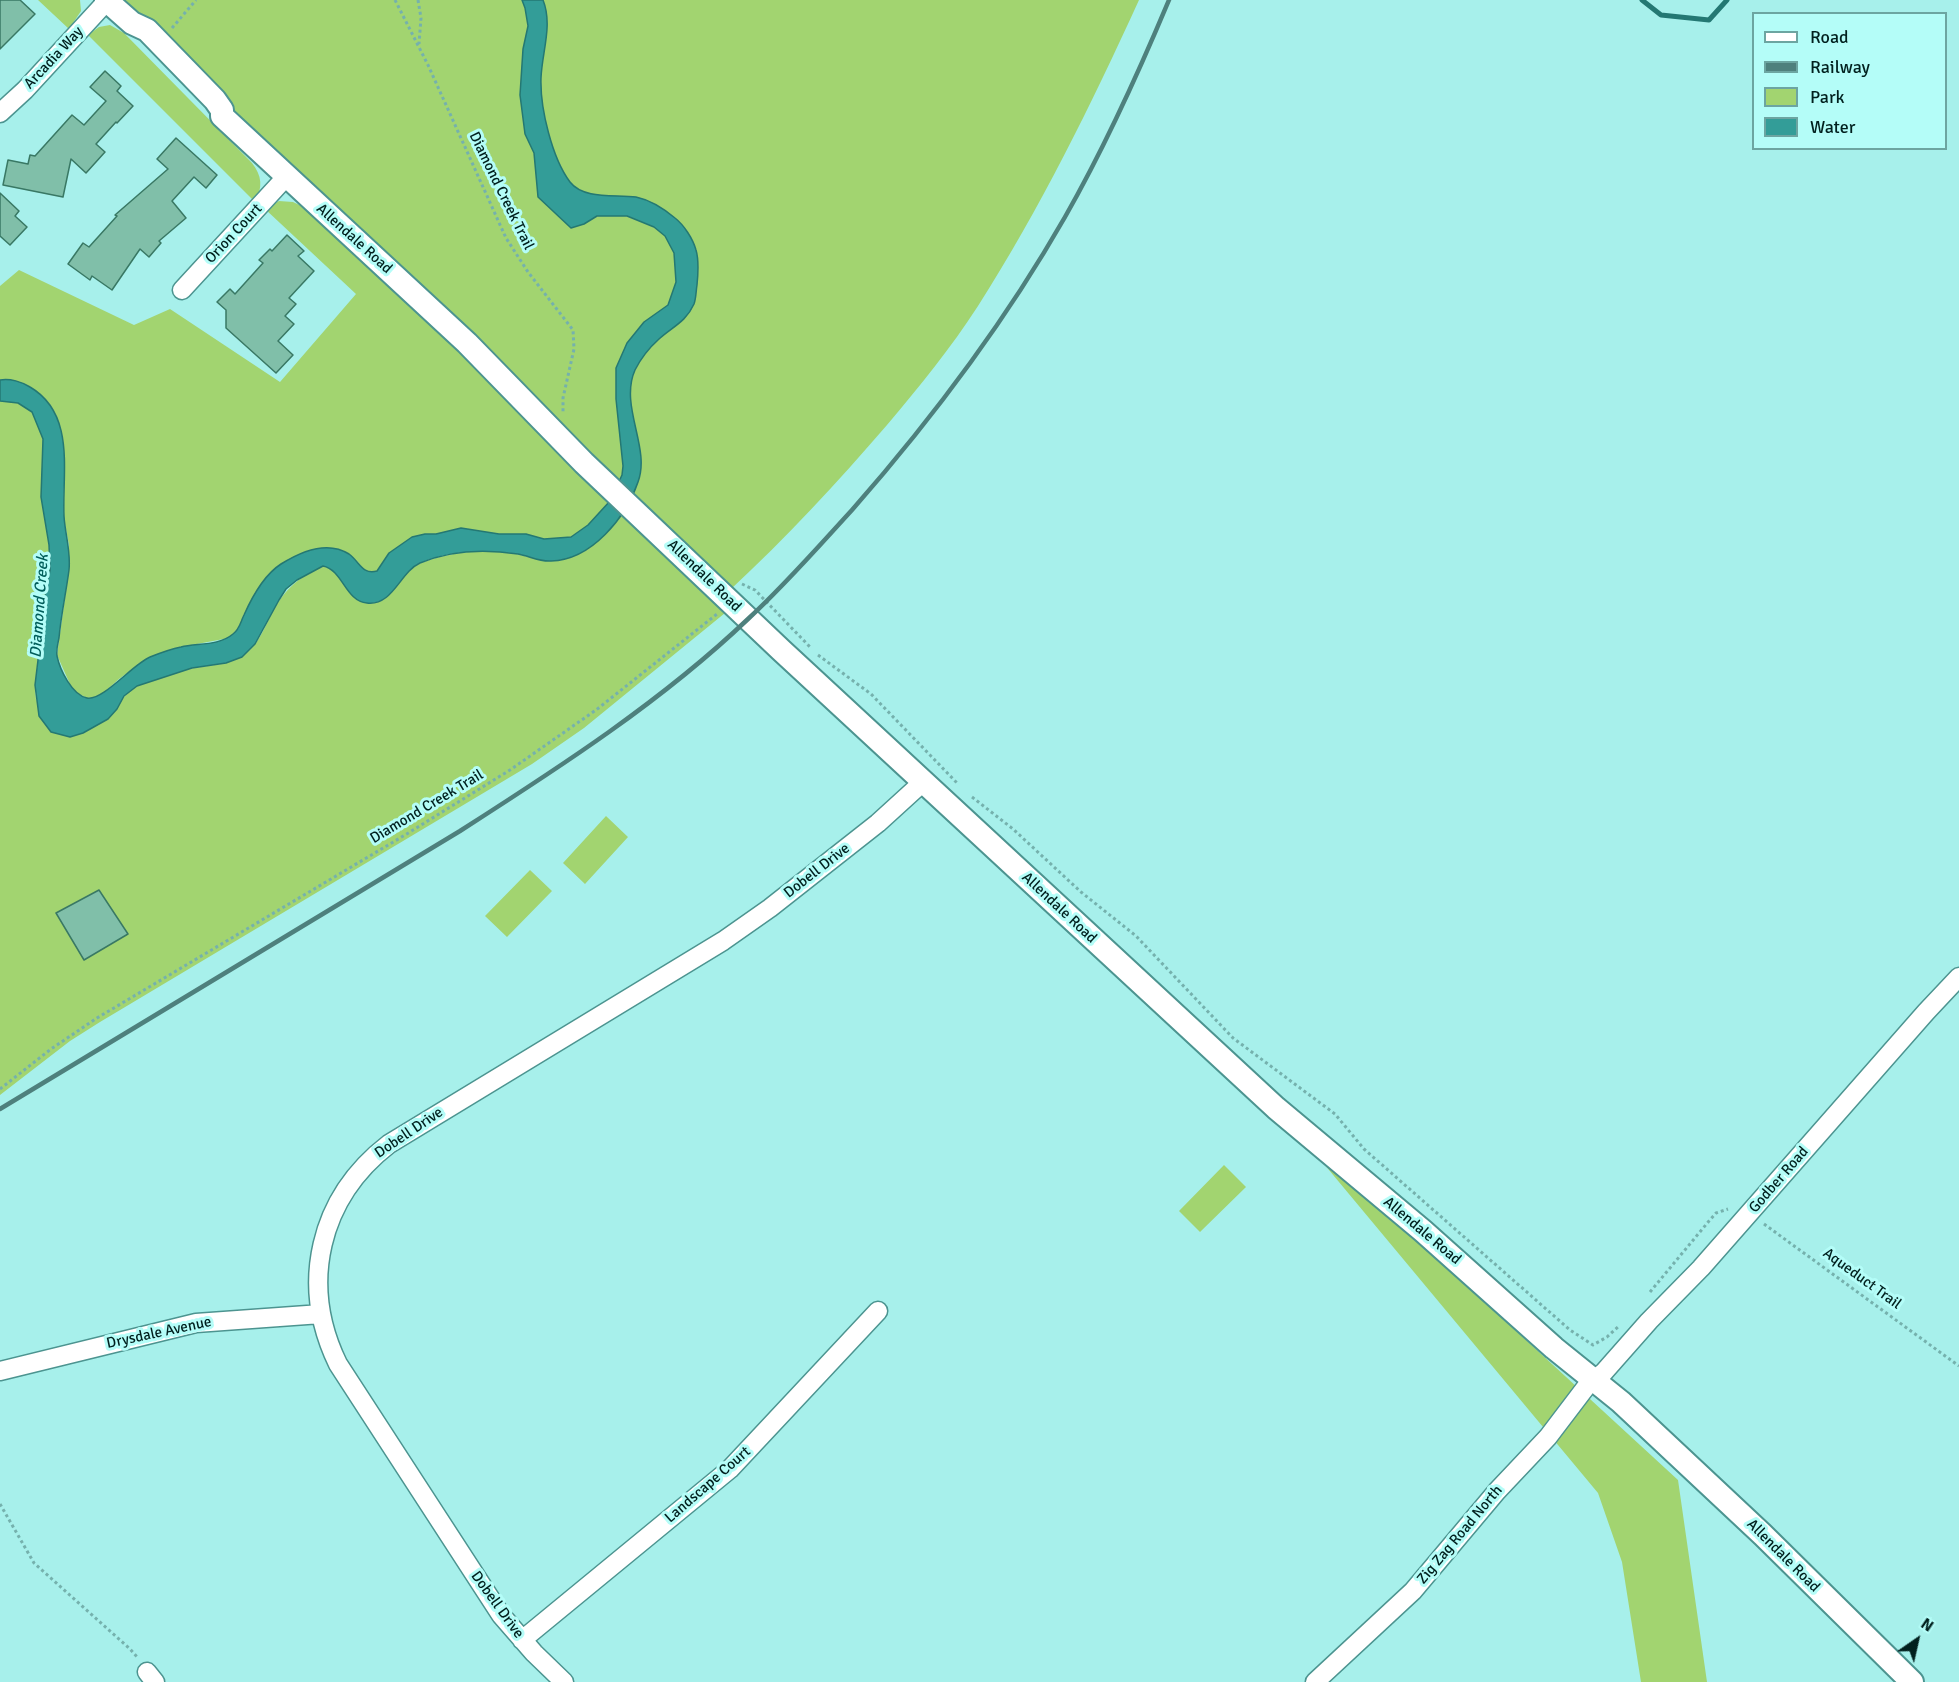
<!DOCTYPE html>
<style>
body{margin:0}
#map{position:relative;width:1959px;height:1682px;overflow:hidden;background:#a7f0eb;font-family:Signika,sans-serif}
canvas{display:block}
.legend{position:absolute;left:1752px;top:12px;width:195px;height:138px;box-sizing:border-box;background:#b4fdf8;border:2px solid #6ca5a1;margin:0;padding:8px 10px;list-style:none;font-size:18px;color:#01201e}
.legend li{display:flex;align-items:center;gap:12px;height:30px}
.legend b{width:30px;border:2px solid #6ca5a1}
.north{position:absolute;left:1887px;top:1610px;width:60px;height:60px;-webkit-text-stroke:4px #b4fdf8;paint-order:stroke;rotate:34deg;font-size:16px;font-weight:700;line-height:24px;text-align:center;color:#01201e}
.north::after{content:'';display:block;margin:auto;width:21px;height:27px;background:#01201e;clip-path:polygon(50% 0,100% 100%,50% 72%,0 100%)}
</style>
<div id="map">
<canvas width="1959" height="1682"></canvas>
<ul class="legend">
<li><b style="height:8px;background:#fff"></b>Road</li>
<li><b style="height:8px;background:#4e807d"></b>Railway</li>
<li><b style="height:16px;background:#a2d470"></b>Park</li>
<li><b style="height:16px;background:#339d98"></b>Water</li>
</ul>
<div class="north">N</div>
</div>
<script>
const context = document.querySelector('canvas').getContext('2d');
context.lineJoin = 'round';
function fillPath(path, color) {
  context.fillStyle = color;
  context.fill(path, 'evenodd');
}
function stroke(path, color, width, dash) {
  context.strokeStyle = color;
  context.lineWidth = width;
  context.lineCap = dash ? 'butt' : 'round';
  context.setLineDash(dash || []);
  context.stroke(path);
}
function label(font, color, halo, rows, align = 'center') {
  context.font = font + ' Signika,sans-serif';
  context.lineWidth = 6;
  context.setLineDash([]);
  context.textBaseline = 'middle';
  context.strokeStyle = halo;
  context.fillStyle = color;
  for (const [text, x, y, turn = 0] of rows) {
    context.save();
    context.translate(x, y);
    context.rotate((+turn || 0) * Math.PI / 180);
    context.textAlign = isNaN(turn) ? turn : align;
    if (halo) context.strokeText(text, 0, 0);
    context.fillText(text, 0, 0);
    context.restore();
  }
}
fillPath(new Path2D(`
 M38,0h42l1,11 -12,18z
 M119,0h1020c-48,105 -99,209 -161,306 -27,42 -59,81 -91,119 -50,58 -101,113 -157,165z
 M110,25l14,8 128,130c10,13 11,24 3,39l-167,-167 11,-8z
 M279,201l14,1 17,8 92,84 208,207 -22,24 -17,12 -27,2 -18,-5h-27l-37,-6 -26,6h-11l-13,3 -23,16 -12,18 -7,2 -6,-3 -6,-8 -21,-13 -94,67 -2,9 -12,13 -48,9 -32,10 -30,22 -20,18 -12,1 -14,-7 -16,-36 12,-87v-23l-5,-26v-67l-59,-73 -5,1v-94l19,-16 115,55 36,-16 110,73 76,-88 -91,-85z
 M0,401l18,2 14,9 11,27 -2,58 8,48 1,25 -11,57 -1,33 -3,25 1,15 62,23c20,-10 22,-28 39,-37 15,-9 39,-16 57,-18 18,-3 37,-3 52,-15 11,-8 17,-22 23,-34 12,-26 28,-42 54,-53 19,4 25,36 44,37 27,2 33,-32 54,-40 24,-9 51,-13 77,-12 27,2 55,19 81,2 14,-9 33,-31 46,-44l91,92 9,12 -141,115 -52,36 -432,258 -30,19 -70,54z
 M606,816l22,21 -43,47 -22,-21z
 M530,870l22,21 -45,46 -22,-21z
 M1289,1122l389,358 29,202h-66l-19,-120 -24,-69z
 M1224,1165l22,22 -46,45 -21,-21z`), '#a2d470');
const water = new Path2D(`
 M522,0h21c10,25 -1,52 -2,78 -1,30 11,80 29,104 14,18 46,12 66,15 14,3 27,11 39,21 9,7 18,21 21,32 3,10 2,25 1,35 -1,6 -1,14 -3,19 -8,18 -22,23 -35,35 -10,9 -18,19 -24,31 -16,36 16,78 3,112 -12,35 -46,78 -87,79 -11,1 -22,-5 -33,-7 -33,-5 -67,-4 -98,9 -20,9 -27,43 -53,40 -22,-2 -24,-33 -44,-37l-26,14 -11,9 -7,11 -24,44 -13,13 -16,6 -34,5 -55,18 -13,10 -7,13 -9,10 -25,14 -13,4 -19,-5 -12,-16 -4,-31 3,-25 1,-33 11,-57 -1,-25 -8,-48 2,-58 -11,-27 -14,-9 -18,-2v-21c10,-2 22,2 30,7 46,27 32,85 34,129 1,18 7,35 5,54 -3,23 -8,45 -10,68 -1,5 -3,12 -2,18 3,14 15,39 30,42 16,3 46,-34 63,-41 10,-4 21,-8 31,-10 16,-4 38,-1 52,-13 7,-5 7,-11 11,-19 8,-18 20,-40 37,-51 19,-12 46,-24 68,-10 11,8 13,21 28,17l12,-18 23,-16 13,-3h11l25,-6 38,6h27l18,5 27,-2 17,-12 22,-24 12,-26 1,-9 -7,-67v-31l11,-25 17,-21 24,-17 8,-23 -2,-29 -9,-17 -11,-9 -27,-11h-30l-13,8 -13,4 -33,-31 -4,-44 -9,-19 -5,-39 3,-46 5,-23 -3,-18z`);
fillPath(water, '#339d98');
stroke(water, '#247873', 1.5);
stroke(new Path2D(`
 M1642,0l19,15 48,5 18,-20`), '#247873', 5);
const building = new Path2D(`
 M0,0h20l15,14 -35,35z
 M105,71l16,15 -4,5 16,15 -16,17 -1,-1 -20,22 9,8 -19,21 -15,-14 -8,38 -60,-12 5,-25 20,4 2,-9 5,1 37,-41 12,10 22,-24 -16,-14z
 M176,138l41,37 -11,13 -12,-11 -22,24 14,17 -27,23 2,2 -12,14 -9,-8 -28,41 -20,-14 -2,4 -22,-16 15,-21 6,4 28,-31 -2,-1 53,-46 -11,-10z
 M0,193l19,18 -4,5 12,11 -17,18 -10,-9z
 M287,235l17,16 -6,5 16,15 -25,27 7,6 -11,12 9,8 -16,17 15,14 -17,18 -50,-45v-18l-9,-8 13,-13 5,5 28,-31 -4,-3 11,-11 2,2z
 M99,890l29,44 -44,26 -28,-47z`);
fillPath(building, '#80bfa9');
stroke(building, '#397864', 1.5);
const minor = new Path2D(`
 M0,113l25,-23 82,-89
 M182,290l104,-113
 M0,1371l196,-48 125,-9
 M522,1640l208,-171 148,-158
 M147,1672l8,10
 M564,1682l-30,-29 -33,-38 -163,-251c-39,-80 -19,-166 51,-220l334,-203 47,-33 108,-85 45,-41
 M1315,1682l98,-91 84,-100 51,-54 38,-50 18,-15 45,-51 52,-53 225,-256 33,-35`);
const tertiary = new Path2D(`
 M106,0l26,23 15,7 68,70 7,10v6l245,227 117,120 197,187 495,458 147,123 131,117 67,54 142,133 149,147`);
stroke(minor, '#4c9490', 21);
stroke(tertiary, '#4c9490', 26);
stroke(new Path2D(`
 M395,0l33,65 78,173 22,34 45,58 1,19 -11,49v14
 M418,0l3,18 -2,26
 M172,28l24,-28
 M742,584l13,6 56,58
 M818,655l53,39 87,90
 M972,797l41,32 68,63 55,44 97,102 102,76 29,35 206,181 23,15 14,-8 12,-11
 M0,1089l51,-40 46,-31 308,-183 105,-65 86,-60 121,-96
 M1764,1224l195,142
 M1650,1292l59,-71 7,-8 12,-4
 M0,1504l34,59 96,86 8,9`), '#75b1ad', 3, [3, 3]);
stroke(minor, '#fff', 18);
stroke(tertiary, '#fff', 22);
stroke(new Path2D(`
 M0,1109l460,-278c100,-64 202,-130 288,-212 37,-34 70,-72 104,-109 80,-91 153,-188 213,-293 40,-70 73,-143 104,-217`), '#4e807d', 4.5);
label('15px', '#01201e', '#b4fdf8', [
 ["Arcadia Way",54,58,-47],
 ["Diamond Creek Trail",501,191,64],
 ["Orion Court",234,234,-47],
 ["Allendale Road",354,239,42],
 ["Allendale Road",704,576,44],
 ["Diamond Creek Trail",427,807,-31],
 ["Dobell Drive",817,871,-38],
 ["Allendale Road",1059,908,43],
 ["Dobell Drive",409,1133,-34],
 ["Godber Road",1779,1180,-49],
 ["Allendale Road",1422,1231,40],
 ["Aqueduct Trail",1862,1279,36],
 ["Drysdale Avenue",159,1333,-12],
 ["Landscape Court",708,1485,-41],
 ["Zig Zag Road North",1460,1535,-50],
 ["Allendale Road",1783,1556,45],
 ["Dobell Drive",497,1605,54]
]);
label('italic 16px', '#005d5a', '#b4fdf8', [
 ["Diamond Creek",40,606,-86]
]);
</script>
